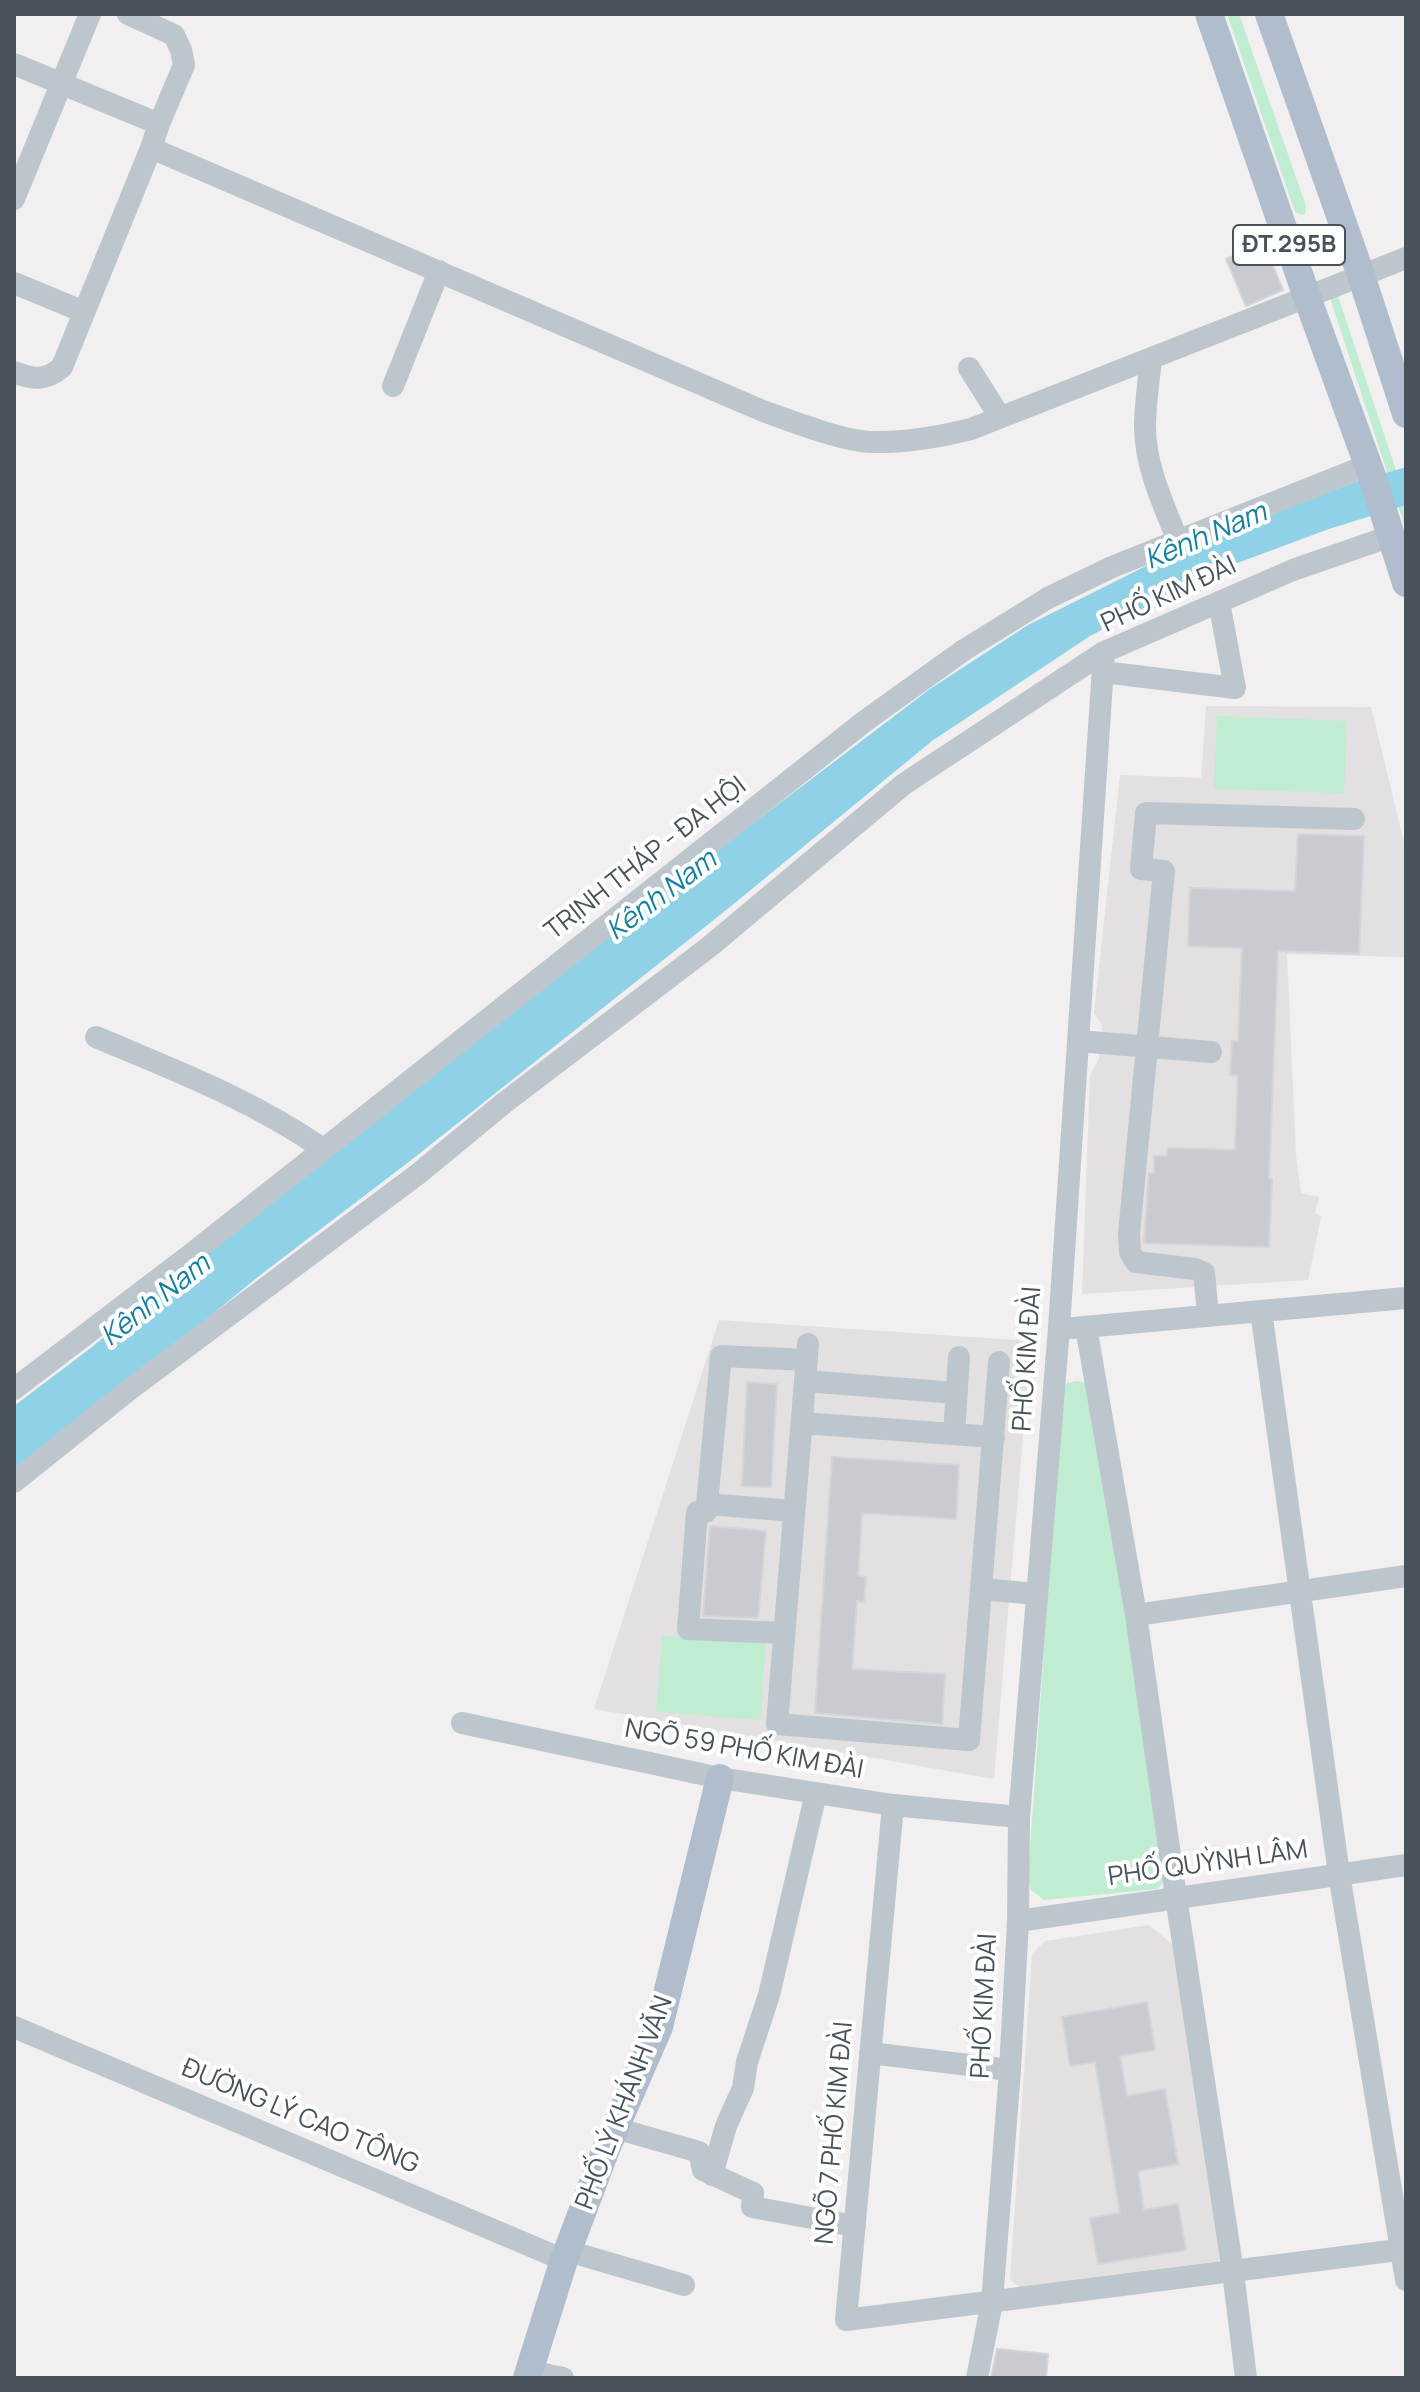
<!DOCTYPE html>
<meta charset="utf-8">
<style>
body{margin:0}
#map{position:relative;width:1420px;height:2392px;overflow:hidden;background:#f1efef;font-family:Manrope,sans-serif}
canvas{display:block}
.frame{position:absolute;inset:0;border:16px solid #48525b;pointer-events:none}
</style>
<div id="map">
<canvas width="1420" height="2392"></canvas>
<div class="frame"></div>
</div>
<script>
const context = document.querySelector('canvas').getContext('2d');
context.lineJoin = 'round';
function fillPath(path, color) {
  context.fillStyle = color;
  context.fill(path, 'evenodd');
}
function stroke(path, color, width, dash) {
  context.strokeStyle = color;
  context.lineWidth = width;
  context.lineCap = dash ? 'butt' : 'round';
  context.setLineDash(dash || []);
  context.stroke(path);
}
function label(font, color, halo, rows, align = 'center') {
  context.font = font + ' Manrope,sans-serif';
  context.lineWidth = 8;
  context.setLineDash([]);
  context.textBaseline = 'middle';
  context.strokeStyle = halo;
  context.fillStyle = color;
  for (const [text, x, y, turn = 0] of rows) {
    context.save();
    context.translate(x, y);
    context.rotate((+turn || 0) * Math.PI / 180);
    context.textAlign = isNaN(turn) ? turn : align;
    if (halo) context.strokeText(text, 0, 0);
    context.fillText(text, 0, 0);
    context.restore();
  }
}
fillPath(new Path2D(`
 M1206,706l165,1 35,143v107l-119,-3 9,201 5,38 18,4 -4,16 6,4 -13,63 -226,14 8,-219 9,-17 3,-32 -8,-13 26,-238 81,3z
 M719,1320l312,21 -37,438 -400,-70z
 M1149,1925l23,19 55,308 -15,15 -186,26 -16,-14 22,-325 13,-13z`), '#e2e0e0');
fillPath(new Path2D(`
 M1227,14h12l67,192 -1,8 -3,1 -7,-3z
 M1338,296l68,204v30l-75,-229v-4z
 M1217,716l130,5 -3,72 -130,-4z
 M1077,1381l11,2 5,7 72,486 -3,8 -5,5 -113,11 -13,-10 -3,-12 34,-484 5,-11z
 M662,1636l104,7 -6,77 -104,-8z`), '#c0ecd2');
fillPath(new Path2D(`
 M1406,467v38l-77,24 -116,43 -123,64 -158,105 -202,166 -320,254 -151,115 -122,100 -123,94v-64l78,-59 176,-145 413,-324 249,-189 98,-64 144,-72 183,-71z`), '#8fd2e7');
const building = new Path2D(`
 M1263,243l20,47 -37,16 -20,-47z
 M1298,834l66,2 -5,118 -81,-3 -9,228h3l-3,68 -125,-4 5,-70h5v-17h13l1,-8 67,2 3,-75h-8l2,-34h6l4,-93 -54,-2 2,-58 105,3z
 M747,1382l30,2 -6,103 -29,-1z
 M832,1457l127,8 -3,54 -94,-6 -4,63 8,1 -2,25 -7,-1 -5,68 93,5 -3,50 -127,-11z
 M710,1526l56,5 -8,87 -55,-2z
 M1147,2002l8,48 -35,6 7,40 38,-7 13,75 -40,7 6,39 34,-6 8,46 -88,14 -8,-46 30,-5 -25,-151 -25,4 -8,-49z
 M997,2349l51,5 -2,24h-55z`);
fillPath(building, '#c9cbd1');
stroke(building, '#d3d5da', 2);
stroke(new Path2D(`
 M128,14l46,21 7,15 3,15 -25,59
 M14,64l145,60 -8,24 612,263c28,10 79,30 109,31 33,1 67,-5 99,-13l435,-171
 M14,199l76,-185
 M14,283l70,29
 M1151,358c-2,23 -6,46 -6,69 0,39 19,79 33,114
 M969,368l31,49
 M14,372c19,8 32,9 48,-5l89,-219
 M393,386l46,-115
 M1103,672l132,16 -16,-86
 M96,1037c78,33 157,63 227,112
 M1078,1041l133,11
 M1261,1311l78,563 67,406
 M1208,1314l-4,-41 -9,-4 -59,-7 -6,-10 -1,-19 35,-362 -23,-2 5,-56 208,6
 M1086,1327l50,288 40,282 57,375 13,106
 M1073,1328l333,-30
 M808,1344l-31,380 192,16 12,-151
 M999,1362l-18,227 56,5
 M805,1381l151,12
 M14,1389l176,-134 675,-534 99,-71 84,-52 64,-31 256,-102
 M802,1423l192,14
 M954,1434l5,-77
 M14,1482l115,-92 289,-216 86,-71 205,-156 195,-163 200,-132
 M707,1504l-1,8h-9l-9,117 96,4
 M794,1511l-87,-7 14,-148 86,4
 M1136,1615l270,-39
 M462,1723l258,55 173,27 126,12
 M893,1805l-47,515 560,-71
 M1018,1921l388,-56
 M14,2027l550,233
 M870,2053l140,17
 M615,2128l84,24 4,18 50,23 -1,14 103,19
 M712,2175l14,-49 17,-38 4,-26 22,-67 47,-202
 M568,2251l116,34
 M530,2371l33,7
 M977,2378l15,-76 18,-232 8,-149 1,-104 40,-489 45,-676 189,-82 98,-34`), '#bec6cd', 22);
stroke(new Path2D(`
 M1209,14l98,283 65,179 34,107
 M1269,14l92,261 45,139
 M527,2378l37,-118 42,-111 53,-122 61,-249`), '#b0bdcc', 28);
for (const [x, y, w] of [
 [1289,245,112]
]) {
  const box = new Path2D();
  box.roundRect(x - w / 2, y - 20, w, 40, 6);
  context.fillStyle = '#fff';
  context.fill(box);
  stroke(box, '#48525b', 2);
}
label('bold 24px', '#48525b', null, [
 ["ĐT.295B",1289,245]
]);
label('26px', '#48525b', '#fff', [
 ["PHỐ KIM ĐÀI",1169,595,-25],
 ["TRỊNH THÁP - ĐA HỘI",646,859,-38],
 ["PHỐ KIM ĐÀI",1028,1359,-86],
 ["NGÕ 59 PHỐ KIM ĐÀI",744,1750,10],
 ["PHỐ QUỲNH LÂM",1208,1864,-8],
 ["PHỐ KIM ĐÀI",985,2006,-87],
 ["PHỐ LÝ KHÁNH VĂN",625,2103,-69],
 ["ĐƯỜNG LÝ CAO TÔNG",300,2117,23],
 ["NGÕ 7 PHỐ KIM ĐÀI",835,2133,-85]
]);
label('italic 28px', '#1480a2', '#fff', [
 ["Kênh Nam",1206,537,-23],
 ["Kênh Nam",662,896,-37],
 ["Kênh Nam",156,1301,-38]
]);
</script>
